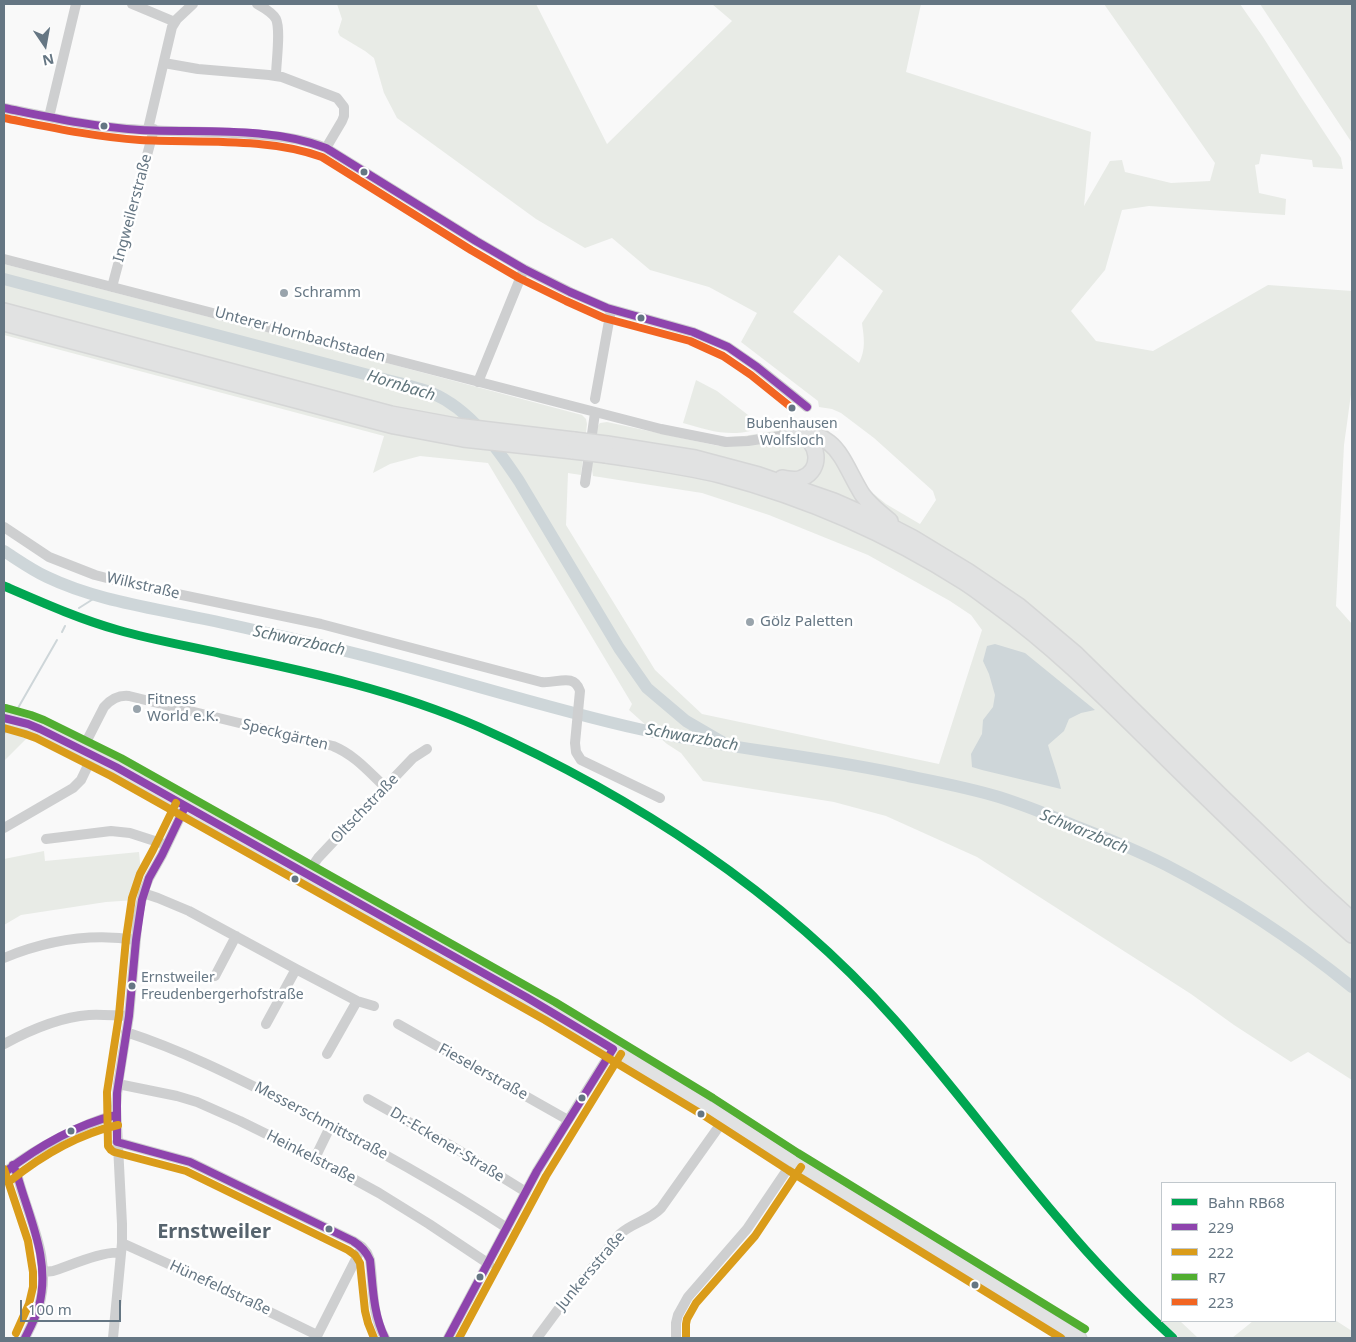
<!DOCTYPE html>
<meta charset="utf-8">
<style>
body{margin:0}
#map{position:relative;width:1356px;height:1342px;overflow:hidden;background:#f9f9f9;font-family:"Noto Sans",sans-serif}
canvas{display:block}
.frame{position:absolute;inset:0;border:5px solid #657683;pointer-events:none}
.legend{position:absolute;left:1161px;top:1182px;width:175px;height:140px;box-sizing:border-box;background:#fff;border:1px solid #c1c8cd;margin:0;padding:6px 9px;list-style:none;font-size:15px;color:#657683}
.legend li{display:flex;align-items:center;gap:10px;height:25px}
.legend b{width:25px;border:1px solid #c1c8cd}
.north{position:absolute;left:20px;top:20px;width:50px;height:50px;-webkit-text-stroke:4px #fff;paint-order:stroke;rotate:168deg;font-size:14px;font-weight:700;line-height:20px;text-align:center;color:#657683}
.north::after{content:'';display:block;margin:auto;width:18px;height:22px;background:#657683;clip-path:polygon(50% 0,100% 100%,50% 72%,0 100%)}
.scale{position:absolute;left:20px;top:1300px;width:101px;height:22px;box-sizing:border-box;border:2px solid #657683;border-top:0;padding-left:6px;font-size:15px;line-height:18px;white-space:nowrap;color:#657683;-webkit-text-stroke:4px #fff;paint-order:stroke}
</style>
<div id="map">
<canvas width="1356" height="1342"></canvas>
<div class="frame"></div>
<ul class="legend">
<li><b style="height:6px;background:#00a651"></b>Bahn RB68</li>
<li><b style="height:6px;background:#8e44ad"></b>229</li>
<li><b style="height:6px;background:#da9c1a"></b>222</li>
<li><b style="height:6px;background:#51ae31"></b>R7</li>
<li><b style="height:6px;background:#f26522"></b>223</li>
</ul>
<div class="north">N</div>
<div class="scale">100 m</div>
</div>
<script>
const context = document.querySelector('canvas').getContext('2d');
context.lineJoin = 'round';
function fillPath(path, color) {
  context.fillStyle = color;
  context.fill(path, 'evenodd');
}
function stroke(path, color, width, dash) {
  context.strokeStyle = color;
  context.lineWidth = width;
  context.lineCap = dash ? 'butt' : 'round';
  context.setLineDash(dash || []);
  context.stroke(path);
}
function label(font, color, halo, rows, align = 'center') {
  context.font = font + ' "Noto Sans",sans-serif';
  context.lineWidth = 5;
  context.setLineDash([]);
  context.textBaseline = 'middle';
  context.strokeStyle = halo;
  context.fillStyle = color;
  for (const [text, x, y, turn = 0] of rows) {
    context.save();
    context.translate(x, y);
    context.rotate((+turn || 0) * Math.PI / 180);
    context.textAlign = isNaN(turn) ? turn : align;
    if (halo) context.strokeText(text, 0, 0);
    context.fillText(text, 0, 0);
    context.restore();
  }
}
fillPath(new Path2D(`
 M337,4h199l71,140 125,-123 -20,-17h209l-15,68 185,60 -7,74 26,-45 12,-1 3,12 46,11 39,-2 5,-18 -111,-159h136l23,33 36,57 42,64 2,11 -30,-2 -1,-7 -51,-6 -2,10 -4,1 4,28 27,6 -1,16 -136,-9 -27,4 -17,60 -34,41 25,30 57,10 115,-66 84,6v96l-8,58 -8,161 16,18v456l-44,-28 -17,10 -57,-37 -43,-31 -214,-137 -91,-41 -52,-14 -131,-21 -22,-28 -14,-9 -38,-34 3,-6 -144,-241 -68,-7 -30,8 -17,9 11,-37 -380,-101v-71l364,94 214,57 4,4 1,5 -6,51 -13,-2 -2,52 89,145 47,44 237,50 43,-134 -11,-15 -21,-14 -82,-46 -99,-40 -67,-22 -109,-17c-3,-13 2,-35 4,-49l3,-4 7,-1 112,24h7l1,-9 17,-1 61,-10 7,-4h5l9,7 17,18 16,30 10,13 17,14 34,20 16,-24 -3,-9 -59,-53 -33,-25 -9,-4 -13,-2 -1,-6 -77,-59 16,-29 -48,-26 -59,-17 -38,-32 -27,10 -49,-29 -139,-101 -13,-25 -10,-35 -9,-7 -25,-15 -2,-4 4,-13zM839,255l44,36 -21,32c2,15 4,26 -3,40l-66,-51z
 M1260,4h92v139z
 M696,380l21,11 44,34 -1,4c-8,1 -16,4 -23,4 -19,1 -36,-5 -54,-10z
 M4,729l11,2 14,5 -25,25z
 M44,851l1,10 94,-9c2,19 3,29 -3,48l-30,2 -85,13 -17,10v-66z
 M1162,1317v4h18l18,17h-18l-20,-18z
 M1335,1320l17,11v7h-120l21,-17z`), '#e8ebe6');
fillPath(new Path2D(`
 M995,644l30,9 70,57 -14,3 -12,6 -5,12 -16,14c4,15 10,29 13,44l-79,-19 -10,-3 -1,-13 11,-20 1,-14 10,-13 2,-12 -6,-21 -6,-13 4,-15z`), '#ced6d9');
stroke(new Path2D(`
 M79,608l19,-12
 M62,632l3,-6
 M18,708l39,-68
 M4,734l2,-3`), '#ced6d9', 2);
stroke(new Path2D(`
 M4,279l372,98c17,5 40,9 56,16 39,17 64,54 87,88l100,167 28,40 39,33 36,21
 M4,551c14,9 28,19 43,26 48,23 101,30 152,41 45,9 89,20 134,30 103,24 203,58 306,81 89,20 180,27 269,47 30,6 62,12 91,21 25,8 50,18 74,28 31,12 63,25 93,40 66,34 128,75 186,122`), '#ced6d9', 12);
const major = new Path2D(`
 M4,718l24,6 12,5 76,38 434,244 158,96 85,54 287,177`);
const highway = new Path2D(`
 M4,311l387,103 65,12 118,14
 M4,323l390,103 69,13 110,12
 M787,435c50,-8 54,25 75,59 7,10 18,19 28,27
 M607,444l88,14 64,17 75,26 50,22 29,15 56,34 50,34 57,48 146,143 96,92 34,31
 M606,455c38,6 77,11 114,20 87,23 169,59 244,107 11,7 21,15 32,23 57,41 107,91 157,140 53,53 107,104 161,156l38,34
 M782,478c7,1 14,3 20,0 21,-8 17,-38 -3,-43`);
stroke(major, '#d5d6d7', 15);
stroke(highway, '#d5d6d6', 18);
stroke(new Path2D(`
 M132,4l43,18
 M257,4c7,4 15,8 19,15 5,11 0,44 0,57
 M164,63l34,6 71,6 13,2 55,21 7,9v9l-2,5 -16,27
 M4,108c41,8 82,18 124,21 41,3 82,2 123,5 26,2 51,4 75,14l150,93 48,28 46,23 37,16 86,24 35,15 29,20 50,40
 M49,117l27,-113
 M148,129l24,-102 5,-8 16,-15
 M4,259l657,170 65,13 22,-1 39,-6
 M112,287l42,-158
 M478,382l46,-113
 M595,399l16,-89
 M585,483l10,-70
 M4,527l45,30 46,18 39,10 187,39 220,58c15,2 33,-10 39,9l-5,52 1,9 5,8 79,38
 M82,750l22,-43c7,-8 14,-12 25,-11l204,50c22,9 36,26 53,42
 M4,828l69,-40 8,-8 12,-25
 M46,839l65,-8 19,2 37,12
 M307,874l11,-16 31,-33 64,-67 14,-9
 M143,893l15,5 31,13 107,58 61,32 17,5
 M4,958c41,-17 87,-25 132,-18
 M215,976l21,-40
 M266,1024l30,-55
 M398,1024l170,96
 M126,1032c58,19 109,45 163,72 75,38 148,78 218,124
 M4,1044c26,-14 56,-27 85,-29 13,-1 27,1 40,1
 M327,1054l30,-53
 M118,1084l59,12 20,6 43,19 75,37 64,35 50,31 60,40
 M368,1099l82,46 76,47
 M117,1142l73,20 163,79 9,6 5,6 3,7c4,27 1,54 15,78
 M315,1158l16,-33
 M13,1165l4,9c11,45 36,84 22,132 -3,11 -9,22 -14,32
 M4,1173c22,-18 46,-31 71,-43 14,-6 27,-12 41,-15
 M122,1243l84,38 111,54
 M44,1272l9,-1c16,-5 52,-21 68,-18
 M113,1338l9,-95v-19l-6,-118 2,-22 11,-68 9,-100 5,-23 6,-15 13,-23 23,-48
 M316,1338l46,-91
 M448,1338l89,-167 45,-73 31,-49
 M537,1338l20,-27 63,-77c12,-11 30,-14 41,-26l64,-90
 M676,1338v-15l2,-8 10,-18 59,-68 46,-68`), '#cecfd0', 10);
stroke(major, '#e1e2e2', 12);
stroke(highway, '#e1e2e2', 15);
const highwayBridge = new Path2D(`
 M574,440l33,4
 M573,451l33,4`);
stroke(highwayBridge, '#d5d6d6', 18, []);
stroke(highwayBridge, '#e1e2e2', 15);
stroke(new Path2D(`
 M4,108c45,9 90,19 136,22 61,3 129,-4 186,18l150,93 48,28 46,23 37,16 86,24 35,15 29,20 50,40
 M4,718l24,6 12,5 76,38 410,230 87,52 -76,122 -89,167
 M185,807l-23,48 -13,23 -7,22 -6,40 -7,76 -12,77v49l73,20 163,79c8,5 13,10 17,19 3,27 3,53 15,78
 M13,1165l4,9c12,44 34,86 22,132 -3,11 -9,22 -14,32
 M4,1173c32,-25 72,-48 112,-58`), '#8e44ad', 8);
stroke(new Path2D(`
 M4,728l21,6 11,4 75,38 434,244 158,95 85,55 273,168
 M176,803l-23,47 -13,24 -8,24 -6,41 -7,76 -12,77 1,54 3,4 3,2 72,19 162,79 7,5 5,8 5,48 3,12 6,15
 M4,1169l24,72 5,31v15l-4,17 -13,29
 M10,1181c31,-25 69,-47 108,-56
 M459,1338l87,-162 75,-122
 M686,1338v-14l1,-5 9,-16 59,-67 46,-69`), '#da9c1a', 8);
stroke(new Path2D(`
 M6,708l25,7 13,5 77,38 434,244 158,96 85,55 287,176`), '#51ae31', 8);
stroke(new Path2D(`
 M4,118c45,9 90,19 136,22 57,3 128,-3 182,17l149,93 48,28 47,23 38,17 86,23 33,15 28,19 41,33`), '#f26522', 8);
stroke(new Path2D(`
 M4,586c37,16 75,33 114,44 35,10 70,16 105,24 87,18 174,37 256,73 154,69 302,165 415,292 59,66 111,138 169,205 34,41 71,78 110,114`), '#00a651', 9);
for (const [x, y, r, color] of [
 [104,126,4.5,"#657683"],
 [364,172,4.5,"#657683"],
 [284,293,5,"#99a4ac"],
 [641,318,4.5,"#657683"],
 [792,408,4.5,"#657683"],
 [750,622,5,"#99a4ac"],
 [137,709,5,"#99a4ac"],
 [295,879,4.5,"#657683"],
 [132,986,4.5,"#657683"],
 [582,1098,4.5,"#657683"],
 [701,1114,4.5,"#657683"],
 [71,1131,4.5,"#657683"],
 [329,1229,4.5,"#657683"],
 [480,1277,4.5,"#657683"],
 [975,1285,4.5,"#657683"]
]) {
  const dot = new Path2D();
  dot.arc(x, y, r, 0, 2 * Math.PI);
  context.fillStyle = color;
  context.fill(dot);
  stroke(dot, '#fff', 2);
}
label('14px', '#657683', '#fff', [
 ["Bubenhausen",792,424],
 ["Wolfsloch",792,441],
 ["Ernstweiler",141,978,"left"],
 ["Freudenbergerhofstraße",141,995,"left"]
]);
label('15px', '#657683', '#fff', [
 ["Ingweilerstraße",133,208,-75],
 ["Unterer Hornbachstaden",300,335,15],
 ["Wilkstraße",143,586,13],
 ["Speckgärten",285,735,14],
 ["Oltschstraße",365,809,-46],
 ["Fieselerstraße",483,1072,29],
 ["Messerschmittstraße",321,1121,28],
 ["Dr.-Eckener-Straße",447,1145,31],
 ["Heinkelstraße",311,1157,27],
 ["Junkersstraße",591,1271,-50],
 ["Hünefeldstraße",220,1288,25]
]);
label('15px', '#657683', '#fff', [
 ["Schramm",294,293],
 ["Gölz Paletten",760,622],
 ["Fitness",147,700],
 ["World e.K.",147,717]
], 'left');
label('italic 16px', '#60757c', '#fff', [
 ["Hornbach",401,386,17],
 ["Schwarzbach",299,641,12],
 ["Schwarzbach",692,738,10],
 ["Schwarzbach",1084,832,22]
]);
label('bold 20px', '#57646e', '#fff', [
 ["Ernstweiler",214,1232]
]);
</script>
